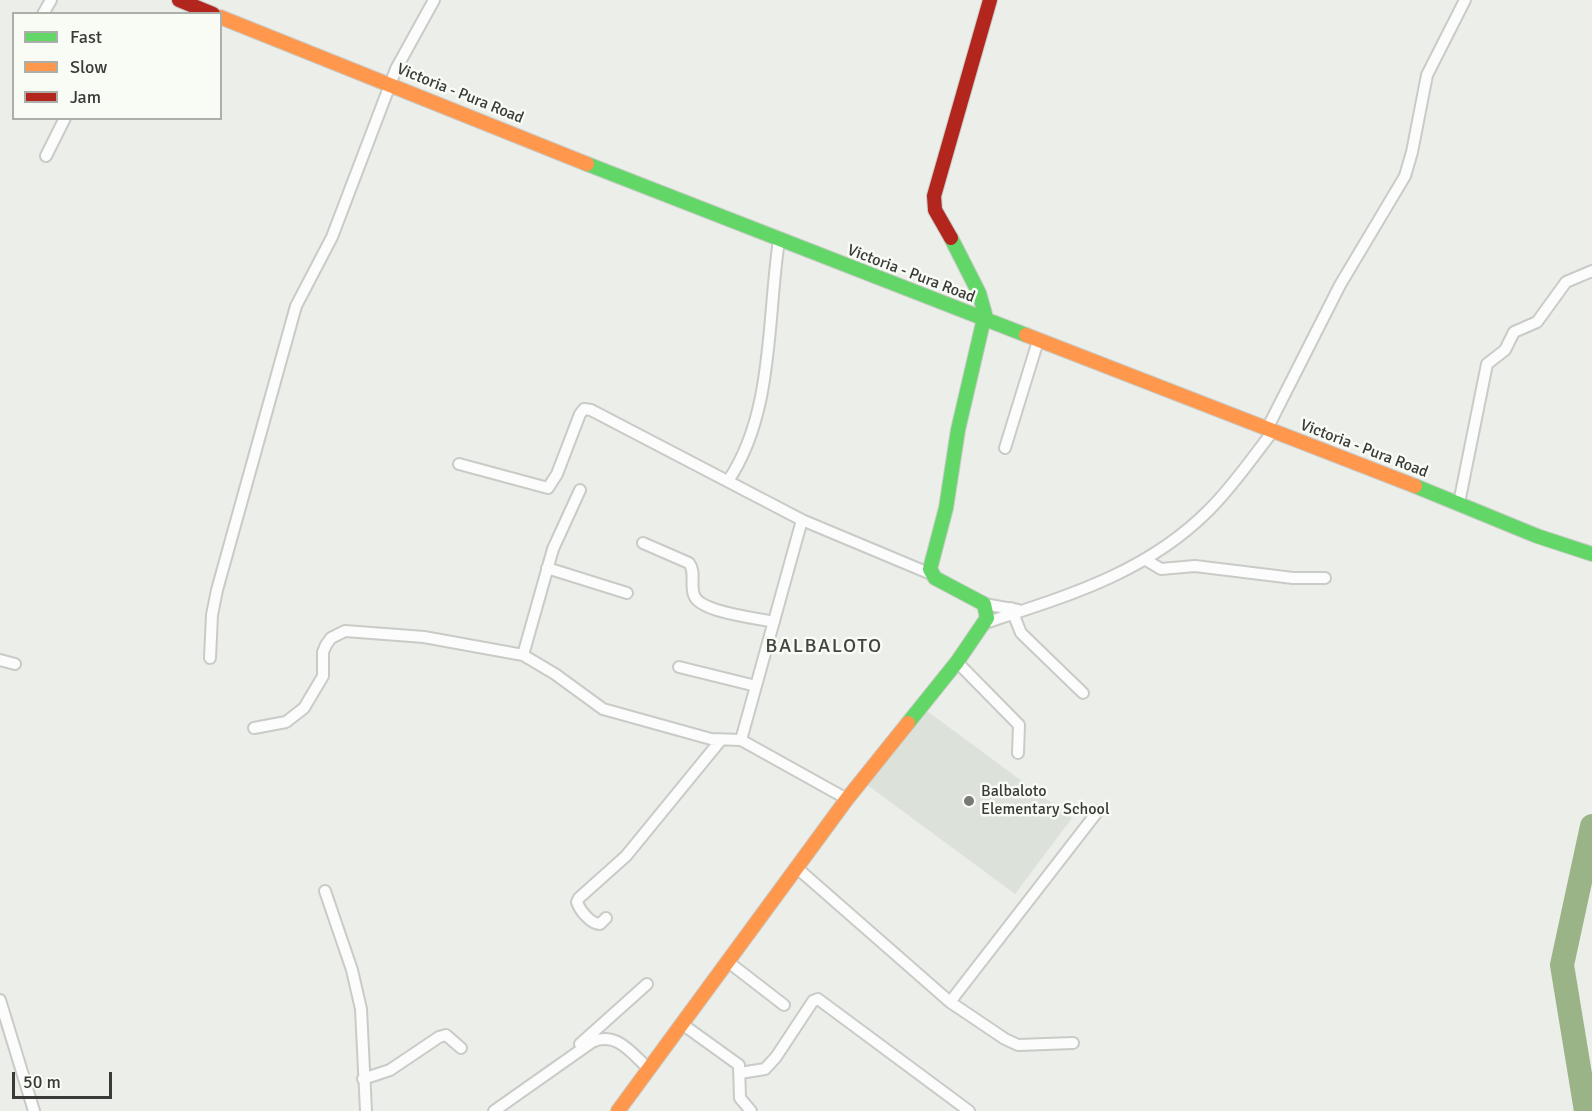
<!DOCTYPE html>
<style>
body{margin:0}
#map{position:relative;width:1592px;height:1111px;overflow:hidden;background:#ebeee9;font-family:Signika,sans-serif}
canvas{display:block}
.legend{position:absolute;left:12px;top:12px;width:210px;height:108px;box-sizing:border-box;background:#f8fcf5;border:2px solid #acafa9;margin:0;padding:8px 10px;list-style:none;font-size:18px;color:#3a3b38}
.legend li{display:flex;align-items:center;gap:12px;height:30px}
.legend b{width:30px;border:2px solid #acafa9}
.scale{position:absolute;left:12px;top:1072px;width:100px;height:27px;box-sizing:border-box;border:3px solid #3a3b38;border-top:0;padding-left:8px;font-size:18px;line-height:21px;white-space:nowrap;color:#3a3b38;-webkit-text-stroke:4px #f8fcf5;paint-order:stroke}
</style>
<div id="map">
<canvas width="1592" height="1111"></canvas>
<ul class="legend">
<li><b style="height:8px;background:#63d668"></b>Fast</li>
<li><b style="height:8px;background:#ff974d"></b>Slow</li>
<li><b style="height:8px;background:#b3261e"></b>Jam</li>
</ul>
<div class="scale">50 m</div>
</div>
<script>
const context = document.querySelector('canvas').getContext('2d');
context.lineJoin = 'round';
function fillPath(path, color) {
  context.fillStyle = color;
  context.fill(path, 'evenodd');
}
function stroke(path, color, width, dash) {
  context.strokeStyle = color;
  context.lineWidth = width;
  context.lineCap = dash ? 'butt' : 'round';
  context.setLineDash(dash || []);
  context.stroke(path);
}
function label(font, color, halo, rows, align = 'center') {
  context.font = font + ' Signika,sans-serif';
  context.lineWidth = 5;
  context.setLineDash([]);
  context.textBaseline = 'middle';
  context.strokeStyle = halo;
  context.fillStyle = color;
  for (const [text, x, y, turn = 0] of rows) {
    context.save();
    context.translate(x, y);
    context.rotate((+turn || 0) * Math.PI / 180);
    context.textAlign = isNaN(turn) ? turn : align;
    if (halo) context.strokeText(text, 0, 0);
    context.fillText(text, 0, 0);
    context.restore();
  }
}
fillPath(new Path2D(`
 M923,708l149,110 -57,76 -149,-110z`), '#dce2d9');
stroke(new Path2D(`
 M1586,1111l-24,-146 30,-139`), '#9bb487', 24);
const street = new Path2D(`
 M43,14l8,-14
 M46,156l19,-38
 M1267,429l73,-144 65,-109 7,-24 15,-77 38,-75
 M1005,448l33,-107
 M459,464l89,24 9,-14 23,-60 4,-5 7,1 211,110
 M728,481c46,-68 39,-161 51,-241
 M1459,503l28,-139 18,-14 9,-18 23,-10 29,-40 26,-11
 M643,543l46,20c7,9 1,21 5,32 5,17 62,23 80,27
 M1146,560l15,9 34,-3 98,12h32
 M547,568l80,25
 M984,604l34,6
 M1011,608l10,25 62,60
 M985,623c82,-27 162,-50 225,-114 23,-23 43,-52 63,-78
 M523,655l30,-106 27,-59
 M210,658l2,-43 5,-25 79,-284 36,-69 64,-168 38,-69
 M0,660l15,4
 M957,662l62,63 -1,28
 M679,667l77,19
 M254,728l32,-6 18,-14 19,-32v-24l3,-7 5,-7 14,-7 79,6 99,18 32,19 48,35 108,30 30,1
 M847,799l-106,-59 61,-220 129,54
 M797,868l153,134 55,37 13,6 55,-2
 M325,891l27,79 9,39 5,102
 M606,918l-6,6c-9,0 -20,-13 -23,-22l2,-4 47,-42 94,-115
 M727,961l57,44
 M0,1000l34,111
 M950,1002l148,-191
 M682,1024l57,41 1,33 11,13
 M580,1044l67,-60
 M740,1073l25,-4 11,-12 37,-56 5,-2 151,112
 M363,1079l27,-9 49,-33 7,-2 15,13
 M494,1111l98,-69c25,-11 39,11 57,27`);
const fast = new Path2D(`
 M587,164l439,171
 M1415,486l122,50 55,18
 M908,723l49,-61 30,-44 -3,-14 -49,-26 -5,-9 16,-61 12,-78 27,-116 -6,-21 -28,-55`);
const slow = new Path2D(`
 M220,17l367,147
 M1026,335l389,151
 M618,1111l229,-312 61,-76`);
const jam = new Path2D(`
 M179,0l34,14
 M951,238l-16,-28 -1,-14 56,-196`);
stroke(street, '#c9cbc7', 14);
stroke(fast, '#c9cbc7', 16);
stroke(slow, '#c9cbc7', 16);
stroke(jam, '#c9cbc7', 16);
stroke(street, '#fcfcfc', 10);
stroke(fast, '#63d668', 14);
stroke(slow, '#ff974d', 14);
stroke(jam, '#b3261e', 14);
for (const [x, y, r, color] of [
 [969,801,6,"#787a76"]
]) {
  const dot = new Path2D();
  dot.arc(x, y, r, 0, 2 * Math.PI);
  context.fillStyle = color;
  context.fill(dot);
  stroke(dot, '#f8fcf5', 2);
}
label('16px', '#3a3b38', '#f8fcf5', [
 ["Victoria - Pura Road",460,94,22],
 ["Victoria - Pura Road",911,274,21],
 ["Victoria - Pura Road",1364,449,21]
]);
label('16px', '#3a3b38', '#f8fcf5', [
 ["Balbaloto",981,792],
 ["Elementary School",981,810]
], 'left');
context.letterSpacing = '1.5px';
label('20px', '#434640', '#f8fcf5', [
 ["BALBALOTO",824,647]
]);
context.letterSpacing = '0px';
</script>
